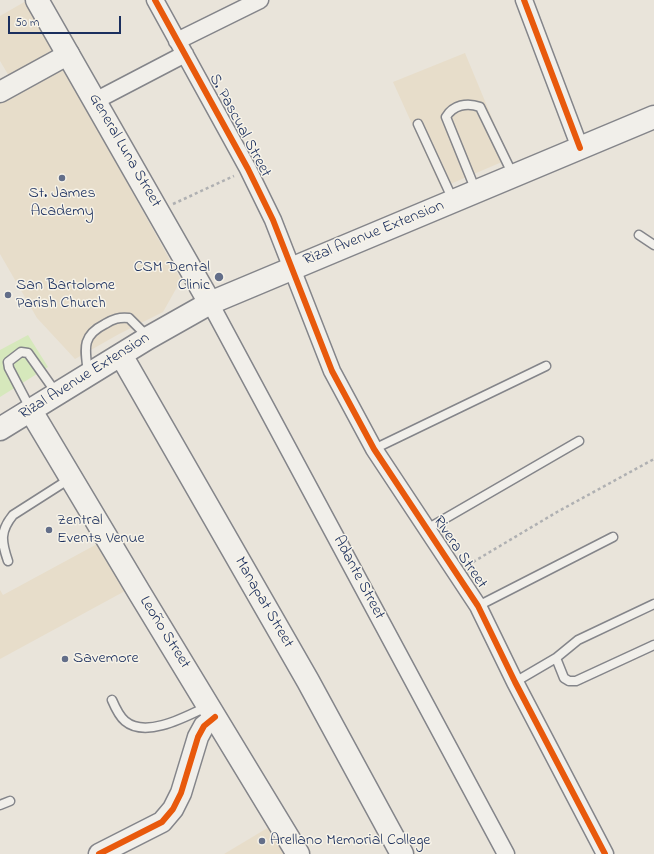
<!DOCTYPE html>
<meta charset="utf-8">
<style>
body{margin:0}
#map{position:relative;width:654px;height:854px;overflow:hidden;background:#e9e4da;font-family:"Indie Flower",sans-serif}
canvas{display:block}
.scale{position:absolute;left:8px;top:16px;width:113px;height:18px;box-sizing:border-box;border:2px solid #1b2f5e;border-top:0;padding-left:5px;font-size:12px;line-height:14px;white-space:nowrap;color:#1b2f5e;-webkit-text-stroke:3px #f7f3e8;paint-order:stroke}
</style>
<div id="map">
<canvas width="654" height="854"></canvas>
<div class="scale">50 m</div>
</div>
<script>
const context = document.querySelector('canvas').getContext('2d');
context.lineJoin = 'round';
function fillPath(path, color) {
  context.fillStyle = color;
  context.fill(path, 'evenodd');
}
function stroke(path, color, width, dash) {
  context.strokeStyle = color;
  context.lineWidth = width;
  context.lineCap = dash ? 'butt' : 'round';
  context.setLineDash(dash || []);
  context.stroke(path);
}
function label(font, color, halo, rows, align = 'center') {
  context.font = font + ' "Indie Flower",sans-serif';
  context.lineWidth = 3;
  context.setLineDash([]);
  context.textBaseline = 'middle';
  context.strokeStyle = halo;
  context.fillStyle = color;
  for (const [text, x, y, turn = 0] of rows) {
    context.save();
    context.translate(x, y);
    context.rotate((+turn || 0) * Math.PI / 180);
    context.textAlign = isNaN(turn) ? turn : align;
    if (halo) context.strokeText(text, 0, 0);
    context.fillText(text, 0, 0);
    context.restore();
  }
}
fillPath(new Path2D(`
 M26,1l28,48 -45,27 -9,-15v-45z
 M465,53l44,106 -68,29 -48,-106z
 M63,67l118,213 -18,32 -44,22 -44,25 -38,-41 -37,-64v-153z
 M99,543l26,48 -125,68v-69l3,5z
 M269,827l16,27h-61z`), '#e7ddca');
fillPath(new Path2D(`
 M28,335l20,32 -48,30v-47z`), '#d6e8bc');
const service = new Path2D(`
 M418,124l35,76
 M476,191l-30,-74c7,-12 21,-15 34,-10l33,68
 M639,235l15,10
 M88,372c-3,-23 -7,-36 17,-48 8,-5 14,-7 24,-6l19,19
 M31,410l-22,-42 -1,-6 13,-10 7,1 29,41
 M374,449l172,-83
 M427,529l152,-88
 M8,561c-7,-20 -8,-30 5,-46l58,-37
 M478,606l135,-69
 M556,658l22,-18 76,-36
 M515,682l41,-24 8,20 5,3h7l78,-36
 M112,700c3,7 7,16 13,21 21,18 62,-5 83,-15
 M0,805l10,-4`);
const minor = new Path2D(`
 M155,0l93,169 25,51 59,151 42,78 104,157 37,76 90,172
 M524,0l56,148
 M177,41l83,-41
 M95,101l90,-47
 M210,303l296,551`);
const tertiary = new Path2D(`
 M0,92l69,-38
 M99,854l63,-32 11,-13 8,-16 17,-56 6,-11 11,-9`);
const secondary = new Path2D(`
 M37,0l173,303
 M121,355l187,326 94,173
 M31,411l108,181 159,262
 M0,429l148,-91 62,-35 444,-186`);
stroke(service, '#84858a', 11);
stroke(minor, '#84858a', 19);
stroke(tertiary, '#84858a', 23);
stroke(secondary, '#84858a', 25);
stroke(new Path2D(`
 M173,204l61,-28
 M468,565l89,-53 97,-53`), '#afb0b2', 2.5, [3, 3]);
stroke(service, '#f1efea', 8);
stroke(minor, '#f1efea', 16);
stroke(tertiary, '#f1efea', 20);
stroke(secondary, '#f1efea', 22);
stroke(new Path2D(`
 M155,0l93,169 25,51 59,151 42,78 104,157 37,76 90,172
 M524,0l56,148
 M99,854l63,-32 11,-13 8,-16 17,-56 6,-11 11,-9`), '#e8590c', 6);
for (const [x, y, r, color] of [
 [62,178,4,"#636e89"],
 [219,277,5,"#636e89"],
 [8,295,4,"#636e89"],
 [49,530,4,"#636e89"],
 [65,659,4,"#636e89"],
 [262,841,4,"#636e89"]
]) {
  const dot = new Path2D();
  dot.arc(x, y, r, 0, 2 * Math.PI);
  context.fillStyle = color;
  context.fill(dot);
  stroke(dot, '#f7f3e8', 1.5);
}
label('16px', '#1b2f5e', '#f7f3e8', [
 ["S. Pascual Street",239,126,62],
 ["General Luna Street",124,151,60],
 ["Rizal Avenue Extension",374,234,-22],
 ["Rizal Avenue Extension",85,377,-32],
 ["Rivera Street",459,553,56],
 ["Adante Street",358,578,62],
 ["Manapat Street",263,603,60],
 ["Leoño Street",164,633,58]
]);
label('16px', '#1b2f5e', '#f7f3e8', [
 ["St. James",62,194,"center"],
 ["Academy",62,212,"center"],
 ["CSM Dental",210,268,"right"],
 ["Clinic",210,286,"right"],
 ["San Bartolome",16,286],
 ["Parish Church",16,304],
 ["Zentral",57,521],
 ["Events Venue",57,539],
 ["Savemore",73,659],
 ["Arellano Memorial College",270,841]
], 'left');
</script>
